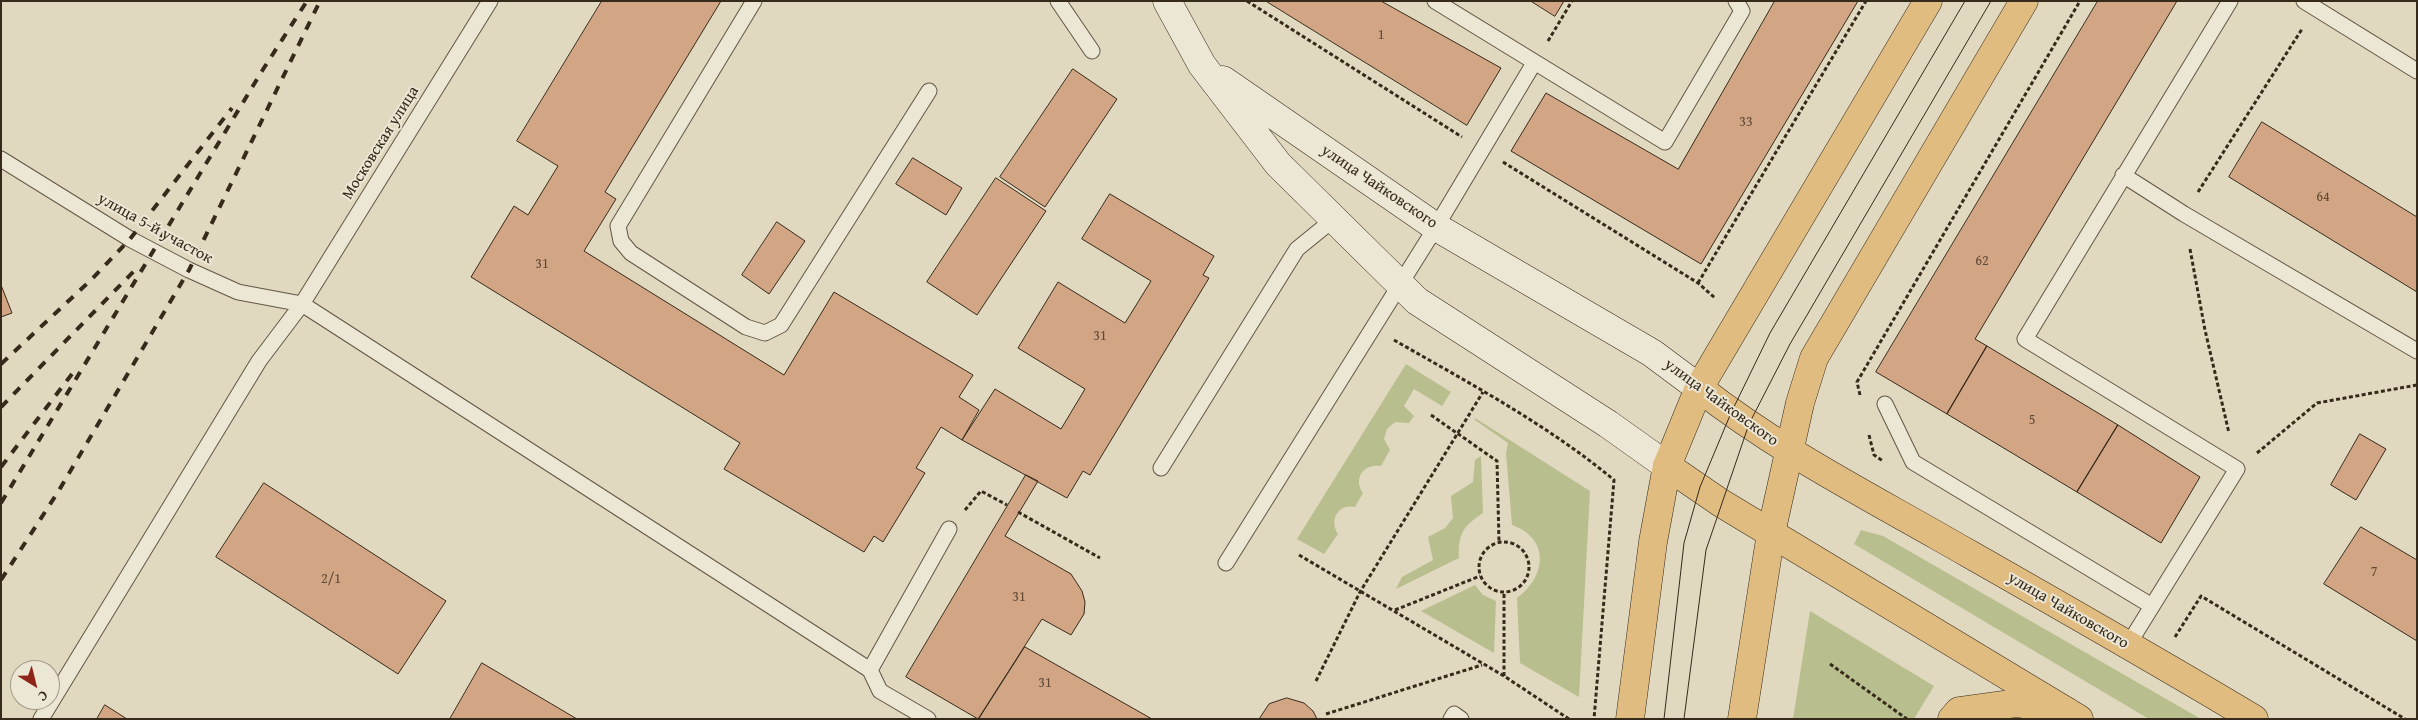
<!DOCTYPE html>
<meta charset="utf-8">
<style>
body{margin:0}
#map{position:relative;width:2418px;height:720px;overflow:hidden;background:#e1d9bf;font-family:"Gentium Book Plus",serif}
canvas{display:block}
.frame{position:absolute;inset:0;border:2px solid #362a1b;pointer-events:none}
.north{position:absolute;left:10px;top:660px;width:50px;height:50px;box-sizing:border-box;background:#ece6d5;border:1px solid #a39b8b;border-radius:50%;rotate:144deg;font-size:14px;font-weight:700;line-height:20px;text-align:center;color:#362a1b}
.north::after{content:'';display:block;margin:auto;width:18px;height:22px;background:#8f2418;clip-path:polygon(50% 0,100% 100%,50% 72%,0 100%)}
</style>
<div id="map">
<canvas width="2418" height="720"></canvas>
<div class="frame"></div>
<div class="north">С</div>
</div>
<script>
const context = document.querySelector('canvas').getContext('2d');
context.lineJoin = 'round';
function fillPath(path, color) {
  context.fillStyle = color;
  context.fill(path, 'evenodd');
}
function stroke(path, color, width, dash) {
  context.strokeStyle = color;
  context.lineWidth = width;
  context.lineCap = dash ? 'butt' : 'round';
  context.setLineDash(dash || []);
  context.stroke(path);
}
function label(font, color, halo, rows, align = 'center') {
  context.font = font + ' "Gentium Book Plus",serif';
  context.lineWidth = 4;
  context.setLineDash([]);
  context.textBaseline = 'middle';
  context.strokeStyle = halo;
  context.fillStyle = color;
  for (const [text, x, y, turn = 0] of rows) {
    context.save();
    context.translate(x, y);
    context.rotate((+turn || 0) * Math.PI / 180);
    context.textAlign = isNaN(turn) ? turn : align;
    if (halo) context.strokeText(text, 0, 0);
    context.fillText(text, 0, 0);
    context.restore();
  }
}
fillPath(new Path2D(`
 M1406,364l45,28 -9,14 -28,-17 -10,17 10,10 -5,7 -14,-1 -8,7 -3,10 6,11 -9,16c-18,-3 -28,13 -18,27l-8,14c-17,-4 -26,13 -17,27l-14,20 -27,-15z
 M1475,418l115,73 -11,206 -59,-34 -3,-65c29,-21 34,-59 -5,-73l-6,-72 2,-10 -33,-23z
 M1481,456l2,57c-20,13 -25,21 -24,45l-63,31 6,-12 31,-17 -5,-23 17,-9 8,-10 -2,-22 22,-14 2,-22z
 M1861,530l22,6 318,183h-52l-295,-175z
 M1475,585l8,10 13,6 -2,52 -73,-42z
 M1810,611l124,75 -20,33h-121z`), '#b8be8e');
const building = new Path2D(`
 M602,1h119l-116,191 11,7 -32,52 200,124 50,-83 139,83 -14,22 20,13 -17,30 -21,-13 -25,41 9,5 -42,69 -9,-6 -10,16 -140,-83 16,-26 -269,-166 43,-71 14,9 30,-49 -41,-25z
 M1266,1h115l120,67 -34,57z
 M1531,1h33l-9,15z
 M1775,1h83l-157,263 -190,-113 35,-58 132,76z
 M2098,1h79l-202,338 12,7 -40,68 -71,-42z
 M1073,69l44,30 -72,108 -45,-30z
 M2262,122l155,95v75l-188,-115z
 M913,158l49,30 -16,27 -50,-31z
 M996,178l50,33 -69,104 -50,-33z
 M1110,194l104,62 -11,19 6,3 -119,197 -7,-4 -16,27 -105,-58 33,-51 66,40 24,-40 -67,-41 40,-66 67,41 26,-42 -69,-42z
 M777,222l28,19 -36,53 -27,-19z
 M1,285l11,28 -11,4z
 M1987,346l131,79 -41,67 -130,-78z
 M2118,425l82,52 -39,66 -84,-51z
 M2360,434l26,15 -30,51 -25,-15z
 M1026,475l12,6 -33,55 66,38 11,17 3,11 -1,12 -13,21 -29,-16 -64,100 -72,-42z
 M264,483l182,118 -48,73 -182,-117z
 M2361,527l56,33v81l-93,-57z
 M1025,647l127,72h-173z
 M482,663l95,56h-127z
 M1287,698l17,5 9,8 4,8h-58l10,-15z
 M105,705l22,14h-30z`);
fillPath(building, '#d2a585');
stroke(building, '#362a1b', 1);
const service = new Path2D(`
 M754,1l-136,225 3,15 10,12 115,74 19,6 16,-8 148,-234
 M1058,1l34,50
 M1435,1l230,141 77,-131 -6,-10
 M2304,1l113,70
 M1,159l129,80 59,31 49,22 64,12 568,366
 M2123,175l61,39 233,137
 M1885,404l28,58 239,144
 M1161,468l136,-219 37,-30
 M1226,563l210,-336 98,-164
 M2128,645l109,-176 -212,-130 205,-338
 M41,719l218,-358 43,-57 188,-303
 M928,719l-48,-28 -10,-21 79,-141
 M1451,719l3,-5 7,5`);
const secondary = new Path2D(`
 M1167,1l35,64 76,99 139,137 191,123 59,42
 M1223,80l213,147 216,126 47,35`);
const primary = new Path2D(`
 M1699,388c74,58 156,101 237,147 107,61 213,121 318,184
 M1667,466l54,37 358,216`);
const trunk = new Path2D(`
 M1630,719l23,-177 14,-76 32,-78 229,-387
 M1742,719l29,-186 29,-130 14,-45 210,-357
 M1952,719l7,-8 58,-8 49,8`);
stroke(service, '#615644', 17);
stroke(secondary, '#362a1b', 29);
stroke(primary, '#362a1b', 29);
stroke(trunk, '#362a1b', 29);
stroke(new Path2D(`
 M1247,1l215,136
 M1548,41l24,-40
 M1503,162l195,121 17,15
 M2198,192l104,-163
 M2190,249l15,81 24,103
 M1698,283l168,-282
 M1394,340c75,43 154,85 220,140l-20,239
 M1860,395l-3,-13 223,-381
 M1431,415l66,46 2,81
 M1869,435l5,20 9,6
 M2257,453l60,-50 100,-18
 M965,510l16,-19 26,14
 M1018,512l82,46
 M1479 567a25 25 0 1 1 50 0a25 25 0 1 1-50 0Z
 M1299,555l205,121 65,43
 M1395,610l85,-34
 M2175,637l26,-41 204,123
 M1830,664l77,55
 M1504,676v-83
 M1316,681l44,-89 123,-200
 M1326,714l156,-49`), '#362a1b', 3, [4, 2.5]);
stroke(service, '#ece6d5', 15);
stroke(secondary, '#ece6d5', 28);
stroke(primary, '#e0bc80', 28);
stroke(trunk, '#e0bc80', 28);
stroke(new Path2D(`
 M1664,719l20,-176 16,-56 31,-74 39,-80 195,-332
 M1684,719l22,-169 43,-126 41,-80 201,-343`), '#362a1b', 1);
stroke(new Path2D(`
 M1,364l91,-85 38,-40 102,-131
 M1,407l138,-141
 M1,467l71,-93
 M1,503l261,-432 45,-70
 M1,580l57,-88 131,-222 131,-269`), '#362a1b', 4, [9, 9]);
label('14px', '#5d4936', null, [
 ["1",1381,35],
 ["33",1746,122],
 ["64",2323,197],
 ["62",1982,261],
 ["31",542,264],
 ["31",1100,336],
 ["5",2032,420],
 ["7",2374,572],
 ["2/1",331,579],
 ["31",1019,597],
 ["31",1045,683]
]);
label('16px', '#362a1b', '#ece6d5', [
 ["Московская улица",381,143,-58],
 ["улица Чайковского",1379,187,34],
 ["улица 5-й участок",155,229,29],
 ["улица Чайковского",1721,403,36],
 ["улица Чайковского",2068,611,30]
]);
</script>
